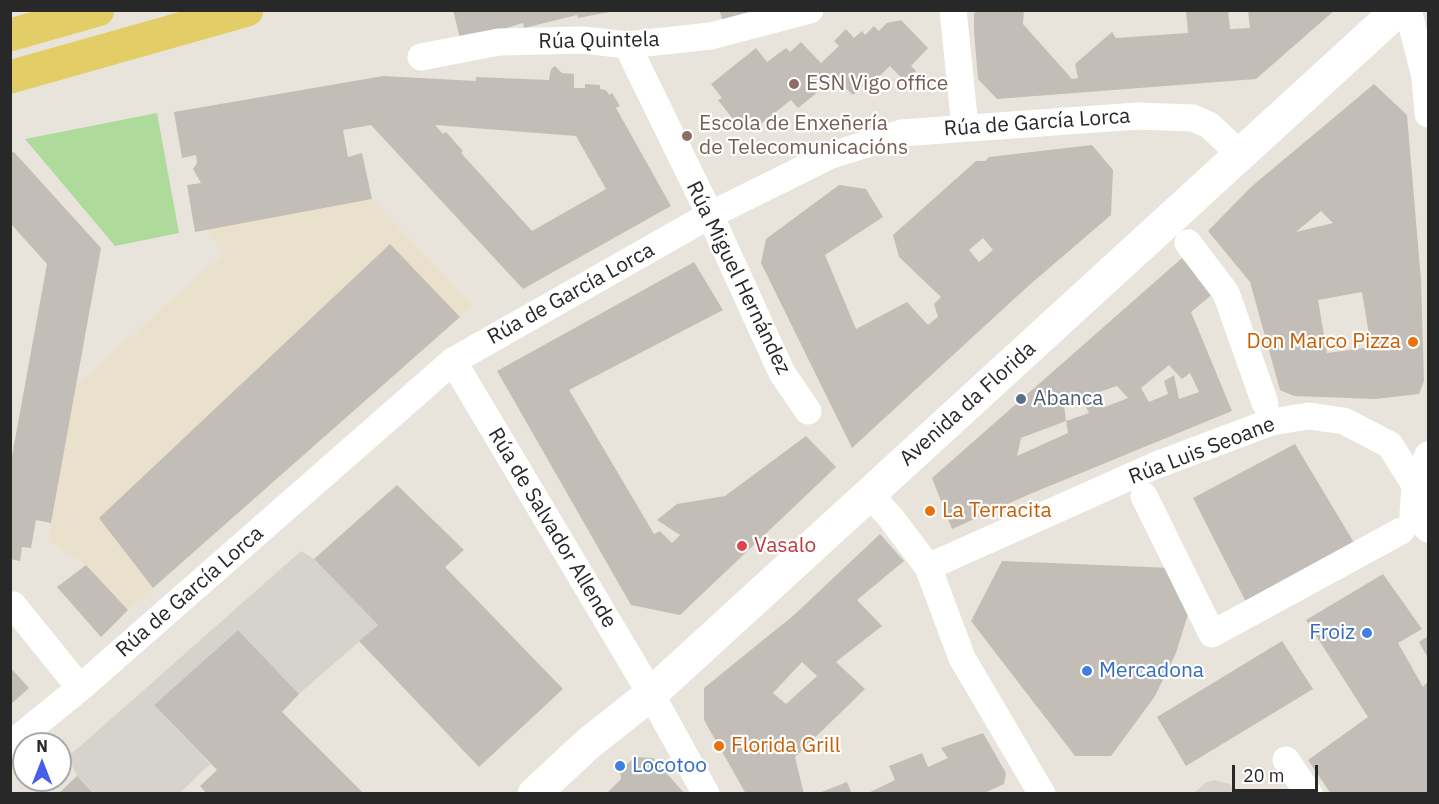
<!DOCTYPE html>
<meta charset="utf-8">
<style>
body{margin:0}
#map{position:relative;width:1439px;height:804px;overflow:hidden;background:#e9e4db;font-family:"IBM Plex Sans",sans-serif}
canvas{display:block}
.frame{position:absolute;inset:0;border:12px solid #282828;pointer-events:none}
.north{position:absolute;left:12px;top:732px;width:60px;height:60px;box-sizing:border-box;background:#fff;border:2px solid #a9a9a9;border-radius:50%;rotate:0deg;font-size:16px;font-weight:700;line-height:24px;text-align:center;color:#282828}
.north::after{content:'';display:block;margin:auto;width:21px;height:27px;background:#495ee8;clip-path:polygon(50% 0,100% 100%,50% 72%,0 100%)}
.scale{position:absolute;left:1232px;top:765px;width:86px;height:27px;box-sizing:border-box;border:3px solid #282828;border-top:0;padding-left:8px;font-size:18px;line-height:21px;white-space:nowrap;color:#282828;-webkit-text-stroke:4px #fff;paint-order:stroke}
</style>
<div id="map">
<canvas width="1439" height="804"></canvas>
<div class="frame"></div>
<div class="north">N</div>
<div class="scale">20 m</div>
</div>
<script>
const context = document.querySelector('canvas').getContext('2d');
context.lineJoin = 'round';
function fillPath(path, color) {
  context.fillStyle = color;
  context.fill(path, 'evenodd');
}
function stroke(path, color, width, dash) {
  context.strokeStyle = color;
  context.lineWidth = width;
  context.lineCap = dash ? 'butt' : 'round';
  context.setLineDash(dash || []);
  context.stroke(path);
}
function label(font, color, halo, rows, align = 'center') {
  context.font = font + ' "IBM Plex Sans",sans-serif';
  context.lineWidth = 4.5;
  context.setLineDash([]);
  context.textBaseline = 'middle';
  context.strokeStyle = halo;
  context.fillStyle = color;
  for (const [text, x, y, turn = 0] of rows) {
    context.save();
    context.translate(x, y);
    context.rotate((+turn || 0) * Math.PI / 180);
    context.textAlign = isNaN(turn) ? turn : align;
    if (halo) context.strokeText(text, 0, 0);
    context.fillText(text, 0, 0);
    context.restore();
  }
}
fillPath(new Path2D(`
 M372,199l101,107 -345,304 -42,-45 -38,-24 28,-155 147,-132 -16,-25z`), '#eae1cc');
fillPath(new Path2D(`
 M157,113l22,120 -64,13 -90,-107z`), '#aedb9c');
fillPath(new Path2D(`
 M301,551l13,8 64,66 -79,69 -61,-64 -84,75 56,59 -30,29h-86l-17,-17 -9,-19z
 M1214,780l16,4 10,9h-46l11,-10z`), '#d6d3cd');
fillPath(new Path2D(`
 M453,10h162v1l-37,7 -1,-3 -53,13 -1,-5 -62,19z
 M719,10h53l-48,14z
 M977,10h47l-1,14 49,55 6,-1 -3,-14 37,-32 4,6 72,-5 -2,-23h42l2,19 20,-1 -2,-18h87l-79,69 -259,20 -19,-20 -4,-47v-18z
 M901,20l27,28 -17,18 5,5 -11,11 -15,-16 -15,14 -3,-3 -19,18 -18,-17 -37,30 -7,-8 -42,33 -10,-12 -3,2 -18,-23 4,-2 -11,-14 45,-36 11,14 19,-14 4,4 11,-10 20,21 18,-17 -5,-5 12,-12 8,9 8,-7 3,4 9,-9 5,5 8,-8z
 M555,66l7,7 12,1v14h11v-4l15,1v4l6,1 3,5 3,-2 8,13 -4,2 55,98 -148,83 -152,-164 -28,5 5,27 14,-4 10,46 -177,33 -8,-47 14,-2 -8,-14 4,-6 -1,-8 -14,3 -8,-46 209,-36 93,5v-4l73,3 2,-11zM435,125l141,11 30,53 -74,42 -71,-78 2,-2 -17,-19 -3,2z
 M1374,84l33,31 14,165 3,101 -5,13 -44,5 -81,-3 -14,-6 -30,-108 -42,-51 43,-44zM1321,211l12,12 -37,9zM1362,292l9,55 -44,6 -9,-53z
 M1092,145l21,25 -2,45 -85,73 -174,160 -91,-185 5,-24 73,-54 27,4 17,28 -58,38 31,74 51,-27 21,23 10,-8 -4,-13 7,-7 -42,-40 -6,-22 83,-74h9l4,-4zM983,238l10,12 -14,12 -10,-12z
 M14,152l87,96 -50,275 -15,-3 -5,28 -9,-1 -2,14 -10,-2v-92l37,-203 -37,-41v-70z
 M390,244l70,73 -307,271 -54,-70z
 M1182,258l33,34 -24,20 41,99 -202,83 -78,35 -20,-51zM1169,365l13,14 8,-6 9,19 -20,7 -5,-24 -10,6 4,13 -19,8 -8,-14zM1117,386l11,12 -23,9 -6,-15zM1082,399l7,14 -23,8 -2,-16zM1066,421l2,12 -51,23 4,-18z
 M694,262l29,48 -154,80 85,144 6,-3 12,12 8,-8 -23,-15 20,-16 48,-8 81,-60 30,31 -156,148 -49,-10 -134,-234z
 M1295,444l61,102 -109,58 -54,-106z
 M397,485l67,65 -19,17 118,122 -84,78 -120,-126 19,-16 -64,-66z
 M880,534l24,27 -47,39 25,26 -46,36 29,27 -70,68 9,37h-58l-42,-74v-32l90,-73zM802,662l15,14 -31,28 -13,-11z
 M1002,561l170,7 21,30 -17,55 -21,43 -44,60h-36l-104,-135z
 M86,565l42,45 -27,27 -44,-50z
 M1383,574l39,55 -24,14 25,44 5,-6v113h-97l-23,-34 60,-43 -62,-97z
 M238,630l61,64 -17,18 82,82h-157l-7,-8 17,-16 -63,-65z
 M1428,636v22l-9,-16z
 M1282,641l31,48 -127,77 -29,-49z
 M10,667l19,21 -19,17z
 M983,733l23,40 -2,11 -22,10h-116l29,-14 -6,-14 33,-13 6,14 20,-9 -7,-10z
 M635,757l18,1 32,36h-79l15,-15 -1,-9z
 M77,776l17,18h-36z
 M847,782l5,12h-33v-1z`), '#c2beb7');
stroke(new Path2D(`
 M953,10l12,117
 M1408,10l17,67 3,37
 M627,45l83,170 72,158 26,38
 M421,57l78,-15 84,-2 44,5 84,-9 99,-26
 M1188,243l38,50 39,110
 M453,361l198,333 55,100
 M1415,485l13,-30
 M869,494l22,24 37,49 34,91 80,136
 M1144,496l68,138 189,-103
 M928,567l226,-101 117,-44 38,-6 35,5 46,24 25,40 -2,29 15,15
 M13,605l67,83
 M10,745l70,-57 373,-327 257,-146 119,-59 72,-23 236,-17 56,2 16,7 32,30
 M1286,760l23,34`), '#fff', 27);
stroke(new Path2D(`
 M534,794l55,-51 62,-49 747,-684`), '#fff', 33);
stroke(new Path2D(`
 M10,35l88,-25
 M10,77l237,-67`), '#e3cd67', 33);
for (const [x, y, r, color] of [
 [794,84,6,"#8d6e63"],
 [687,136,6,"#8d6e63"],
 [1413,342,6,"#e8710a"],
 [1021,399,6,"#5c6f8a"],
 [930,511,6,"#e8710a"],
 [742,546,6,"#e0444e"],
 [1367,633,6,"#3f7fe0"],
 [1087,671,6,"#3f7fe0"],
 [719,746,6,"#e8710a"],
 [620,766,6,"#3f7fe0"]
]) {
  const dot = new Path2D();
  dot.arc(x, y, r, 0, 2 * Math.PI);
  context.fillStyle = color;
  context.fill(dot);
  stroke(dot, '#fff', 2);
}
label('21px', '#282828', '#fff', [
 ["Rúa Quintela",599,41,-1],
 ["Rúa de García Lorca",1037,123,-4],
 ["Rúa Miguel Hernández",738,278,64],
 ["Rúa de García Lorca",571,294,-29],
 ["Avenida da Florida",968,404,-42],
 ["Rúa Luis Seoane",1202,451,-21],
 ["Rúa de Salvador Allende",552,528,59],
 ["Rúa de García Lorca",190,592,-41]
]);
label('21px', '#785e54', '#fff', [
 ["ESN Vigo office",806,84],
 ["Escola de Enxeñería",699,124],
 ["de Telecomunicacións",699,148]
], 'left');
label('21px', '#c56008', '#fff', [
 ["Don Marco Pizza",1401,342,"right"],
 ["La Terracita",942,511],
 ["Florida Grill",731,746]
], 'left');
label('21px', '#4e5e75', '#fff', [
 ["Abanca",1033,399]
], 'left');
label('21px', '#be3a42', '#fff', [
 ["Vasalo",754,546]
], 'left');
label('21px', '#366cbe', '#fff', [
 ["Froiz",1355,633,"right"],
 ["Mercadona",1099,671],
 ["Locotoo",632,766]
], 'left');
</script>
